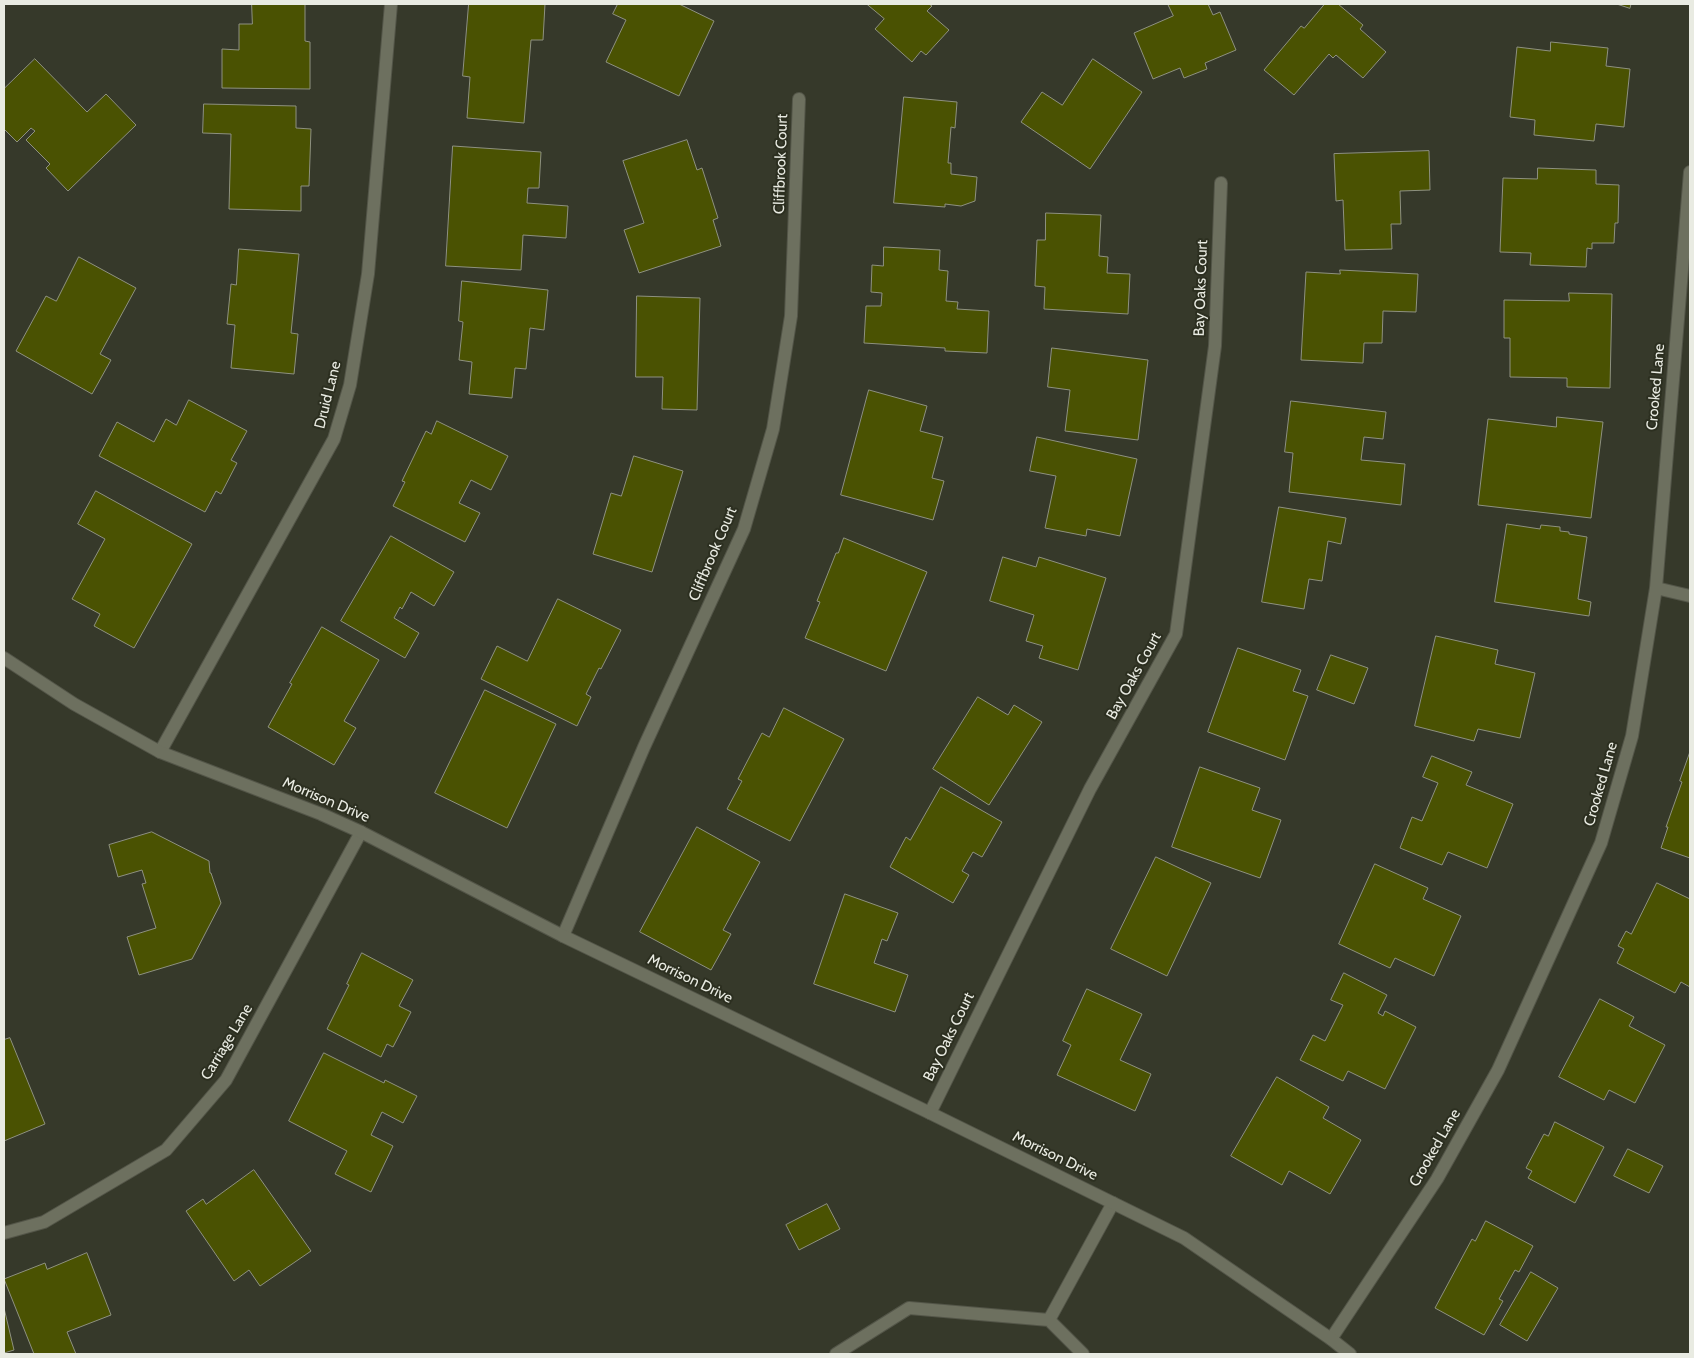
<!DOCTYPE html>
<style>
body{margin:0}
#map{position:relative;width:1694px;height:1358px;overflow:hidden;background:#36392a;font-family:Cabin,sans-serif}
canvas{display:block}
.frame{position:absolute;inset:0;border:5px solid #e9ebe2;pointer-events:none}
</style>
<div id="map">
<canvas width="1694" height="1358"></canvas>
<div class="frame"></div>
</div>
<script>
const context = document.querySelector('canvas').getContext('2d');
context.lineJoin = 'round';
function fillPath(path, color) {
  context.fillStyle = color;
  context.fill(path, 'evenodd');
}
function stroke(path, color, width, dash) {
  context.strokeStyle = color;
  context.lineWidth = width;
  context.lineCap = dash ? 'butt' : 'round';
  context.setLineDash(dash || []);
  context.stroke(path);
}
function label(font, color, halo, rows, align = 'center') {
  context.font = font + ' Cabin,sans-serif';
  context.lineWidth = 4;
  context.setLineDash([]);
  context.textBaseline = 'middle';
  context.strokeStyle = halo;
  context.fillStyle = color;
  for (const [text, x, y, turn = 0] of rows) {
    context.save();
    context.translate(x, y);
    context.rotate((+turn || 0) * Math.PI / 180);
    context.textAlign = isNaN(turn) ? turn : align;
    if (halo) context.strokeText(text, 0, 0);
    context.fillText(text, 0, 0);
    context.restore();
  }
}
const building = new Path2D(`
 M252,4h53v37l5,1v47l-88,-1v-39l17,1v-26h13z
 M469,4h76l-2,36h-12l-7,83 -57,-5 3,-41 -7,-1z
 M618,4h61l35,17 -35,75 -73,-34 20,-42 -13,-6z
 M867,4h62l3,2 -5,5 22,19 -23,25 -5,-4 -9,11 -37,-33 9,-10z
 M1168,4h40l5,11 7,-3 16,38 -31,13 2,6 -23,9 -4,-10 -27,11 -19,-46 39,-17z
 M1325,4h13l25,21 -3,4 26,23 -23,26 -27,-23 -3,3 -4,-4 -35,41 -30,-25 37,-44 3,2z
 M1617,4h14l-1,4z
 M1551,42l57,6 -2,18 24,3 -6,58 -28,-3 -2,17 -60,-6 1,-15 -25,-3 7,-70 33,4z
 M35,59l52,53 19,-18 30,31 -68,66 -22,-23 4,-4 -24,-24 9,-9 -4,-3 -14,14 -13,-13v-40z
 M1093,59l49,33 -52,77 -69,-47 21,-30 20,13z
 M904,97l53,5 -2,26 -4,-1 -3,36h3v11l26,3 -2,24 -14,5 -16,-2v3l-51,-4z
 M204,104l92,2v22l15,1 -2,57h-8v25l-72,-2 2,-75 -28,-1z
 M687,140l10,30 5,-2 16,50 -5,2 8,26 -82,27 -15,-43 20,-7 -21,-62z
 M453,146l88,6 -2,36h-11l-1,15 41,3 -2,32 -43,-3 -2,35 -75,-4z
 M1429,151l1,39 -30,1 1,33h-10l1,25 -47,1 -2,-50 -7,1 -2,-47z
 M1538,168l58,2v14l23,1 -1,38h-3l-1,20h-22v6l-5,-1 -1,19 -56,-2 1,-12 -31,-1 3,-74 34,1z
 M1046,213l55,2 -2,41 9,1 -1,16 23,1 -2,40 -84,-5 1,-22 -10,-1 2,-46h8z
 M884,247l56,3 -1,20 9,1 -2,30 12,1 -1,7 32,2 -2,42 -42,-2v-3l-81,-5 2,-37h15l1,-13 -11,-1 1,-27 11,1z
 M239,249l60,5 -8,79 7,1 -4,40 -63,-6 4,-43 -8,-1 4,-40 5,1z
 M79,257l57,31 -36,66 11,6 -19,34 -76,-43 30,-55 10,5z
 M1340,270l78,4 -2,38 -33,-1 -1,32h-18l-1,20 -62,-3 5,-88 34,2z
 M462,281l86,9 -4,40 -14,-2 -4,41 -11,-1 -3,30 -43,-4 3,-32 -13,-2 4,-38 -4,-1z
 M1569,293l43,1 -2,94 -43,-1v-9l-57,-1v-39h-6v-38l65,1z
 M637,296l63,2 -3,112 -35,-1 1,-32h-27z
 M1052,348l96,12 -10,80 -73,-9 5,-41 -22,-3z
 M869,390l58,16 -7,25 23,6 -11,41 12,3 -11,39 -92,-25z
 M189,400l58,31 -16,29 6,3 -16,31 -5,-3 -11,21 -106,-56 18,-34 37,20 12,-23 10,6z
 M1291,401l95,11 -3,27 -19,-2 -3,23 44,4 -4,41 -112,-13 4,-39 -8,-1z
 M1557,417l46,5 -12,96 -113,-13 10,-86 68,8z
 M437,421l71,35 -17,34 -20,-10 -12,23 21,10 -15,29 -72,-36 12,-24 -3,-1 24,-50 5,3z
 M1037,437l100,22 -17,77 -33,-7 -1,7 -41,-8 11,-52 -26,-5z
 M634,456l49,15 -31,101 -59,-18 18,-61 10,3z
 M96,491l96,53 -58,104 -40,-22 6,-12 -28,-15 33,-60 -27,-15z
 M1279,507l67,11 -5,26 -13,-3 -6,40 -13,-2 -5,30 -42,-7z
 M1507,524l33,5 1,-4 19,2v4l9,1v2l18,3 -9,62 13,3 -2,14 -94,-14z
 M391,536l63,36 -20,34 -23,-14 -9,17 -2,-2 -6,11 25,15 -14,25 -64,-37z
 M844,538l83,34 -41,99 -81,-33 15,-36 -3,-1 19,-48h2z
 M1003,557l33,10 3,-10 67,21 -28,92 -39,-12 4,-12 -17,-5 8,-26 -44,-14z
 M558,599l63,31 -20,39 -2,-1 -13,26 5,3 -14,29 -96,-47 16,-33 30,15z
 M322,627l57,33 -35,61 12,7 -22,37 -66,-38 24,-43 -2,-1z
 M1436,636l62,14 -3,14 40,9 -15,65 -42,-9 -4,12 -59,-15z
 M1238,648l63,22 -8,21 15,5 -23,64 -77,-28z
 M1331,655l37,13 -14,36 -37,-14z
 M485,690l71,34 -49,104 -72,-35z
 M978,697l30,18 6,-10 28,17 -53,83 -56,-36z
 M784,708l60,31 -54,102 -63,-32 15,-28 -4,-2 24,-46 7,4z
 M1690,752v106l-29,-10 7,-21h-2l16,-45 -2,-1z
 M1432,756l40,16 -6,13 47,19 -26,64 -39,-16 -6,13 -42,-17 12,-31 10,4 16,-38 -15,-6z
 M1200,767l60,21 -8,22 29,10 -21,58 -88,-31z
 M941,787l61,35 -20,35 -9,-5 -11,19 7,4 -16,28 -63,-36 16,-30 4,3z
 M697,827l63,35 -37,68 8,4 -20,36 -71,-38z
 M152,832l57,29 1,12h1l10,30 -29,56 -53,16 -12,-38 29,-9 -14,-44 4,-1 -4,-13 -24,7 -9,-32z
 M1156,857l55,26 -44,93 -56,-27z
 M1375,864l53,24 -5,11 38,17 -27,60 -39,-18 -5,10 -51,-24z
 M1657,883l33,16v88l-9,-5 -6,11 -58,-30 7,-14 -6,-3 8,-15 5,3z
 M845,894l53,19 -11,28 -5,-2 -8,24 34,12 -13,37 -81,-28z
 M362,953l51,27 -14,26 12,6 -18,35 -6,-3 -6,13 -54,-28 22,-44 -2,-1z
 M1344,973l43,22 -9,18 5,3 2,-5 31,16 -31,62 -37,-18 -5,10 -43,-21 13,-25 12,6 18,-36 -12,-5z
 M1087,989l55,25 -22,46 31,14 -16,37 -78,-36 14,-30 -8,-4z
 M1600,999l34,18 -5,9 36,19 -30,58 -26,-13 -5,10 -45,-23z
 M10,1038l35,86 -41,17v-101z
 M324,1053l60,30 1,-3 32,16 -14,27 -21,-11 -11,23 22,11 -22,46 -36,-18 12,-23 -58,-30z
 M1277,1077l52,30 -6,11 38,22 -31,54 -41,-23 -7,14 -51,-29z
 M1555,1122l49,25 -29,56 -47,-25 4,-7 -6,-3 18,-34 4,2z
 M1628,1149l35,17 -14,27 -35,-17z
 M254,1170l57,81 -51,35 -11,-16 -15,11 -48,-70 17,-12 3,5z
 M827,1204l13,25 -41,21 -13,-25z
 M1486,1221l47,25 -14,26 -4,-2 -16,29 4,2 -19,34 -49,-27 37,-69 3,2z
 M87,1253l24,62 -44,17 9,22h-42l-30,-75 41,-16 2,6z
 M1531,1272l27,16 -31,53 -27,-16z
 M4,1308l10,42 -10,3z`);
fillPath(building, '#4a5202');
stroke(building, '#8e9180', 1);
const service = new Path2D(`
 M1049,1320l34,34
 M836,1354l73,-46 140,12 64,-117`);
const minor = new Path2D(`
 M1656,588l34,8
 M160,752l174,-313 16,-54 18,-111 23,-270
 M563,936l81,-189 100,-218 29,-100 18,-113 8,-217
 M930,1113l160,-324 86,-155 39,-288 6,-163
 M4,1233l40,-11 122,-72 60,-70 135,-248
 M1331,1339l106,-160 61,-109 103,-227 31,-107 24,-148 34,-416`);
const tertiary = new Path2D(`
 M4,658l70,46 86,48 161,62 40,18 202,104 367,177 254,125 147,101 19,15`);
stroke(service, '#535548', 14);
stroke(minor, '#535548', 14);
stroke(tertiary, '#535548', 14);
stroke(service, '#6d705f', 12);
stroke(minor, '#6d705f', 12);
stroke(tertiary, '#6d705f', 12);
label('15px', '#e9ebe2', '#2c2f20', [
 ["Cliffbrook Court",781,164,-88],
 ["Bay Oaks Court",1201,288,-88],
 ["Crooked Lane",1656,387,-85],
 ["Druid Lane",328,395,-76],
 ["Cliffbrook Court",713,554,-67],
 ["Bay Oaks Court",1134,676,-61],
 ["Crooked Lane",1601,784,-74],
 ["Morrison Drive",326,800,23],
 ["Morrison Drive",690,979,26],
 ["Bay Oaks Court",949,1037,-64],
 ["Carriage Lane",227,1042,-59],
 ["Crooked Lane",1435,1148,-60],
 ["Morrison Drive",1055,1156,26]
]);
</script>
